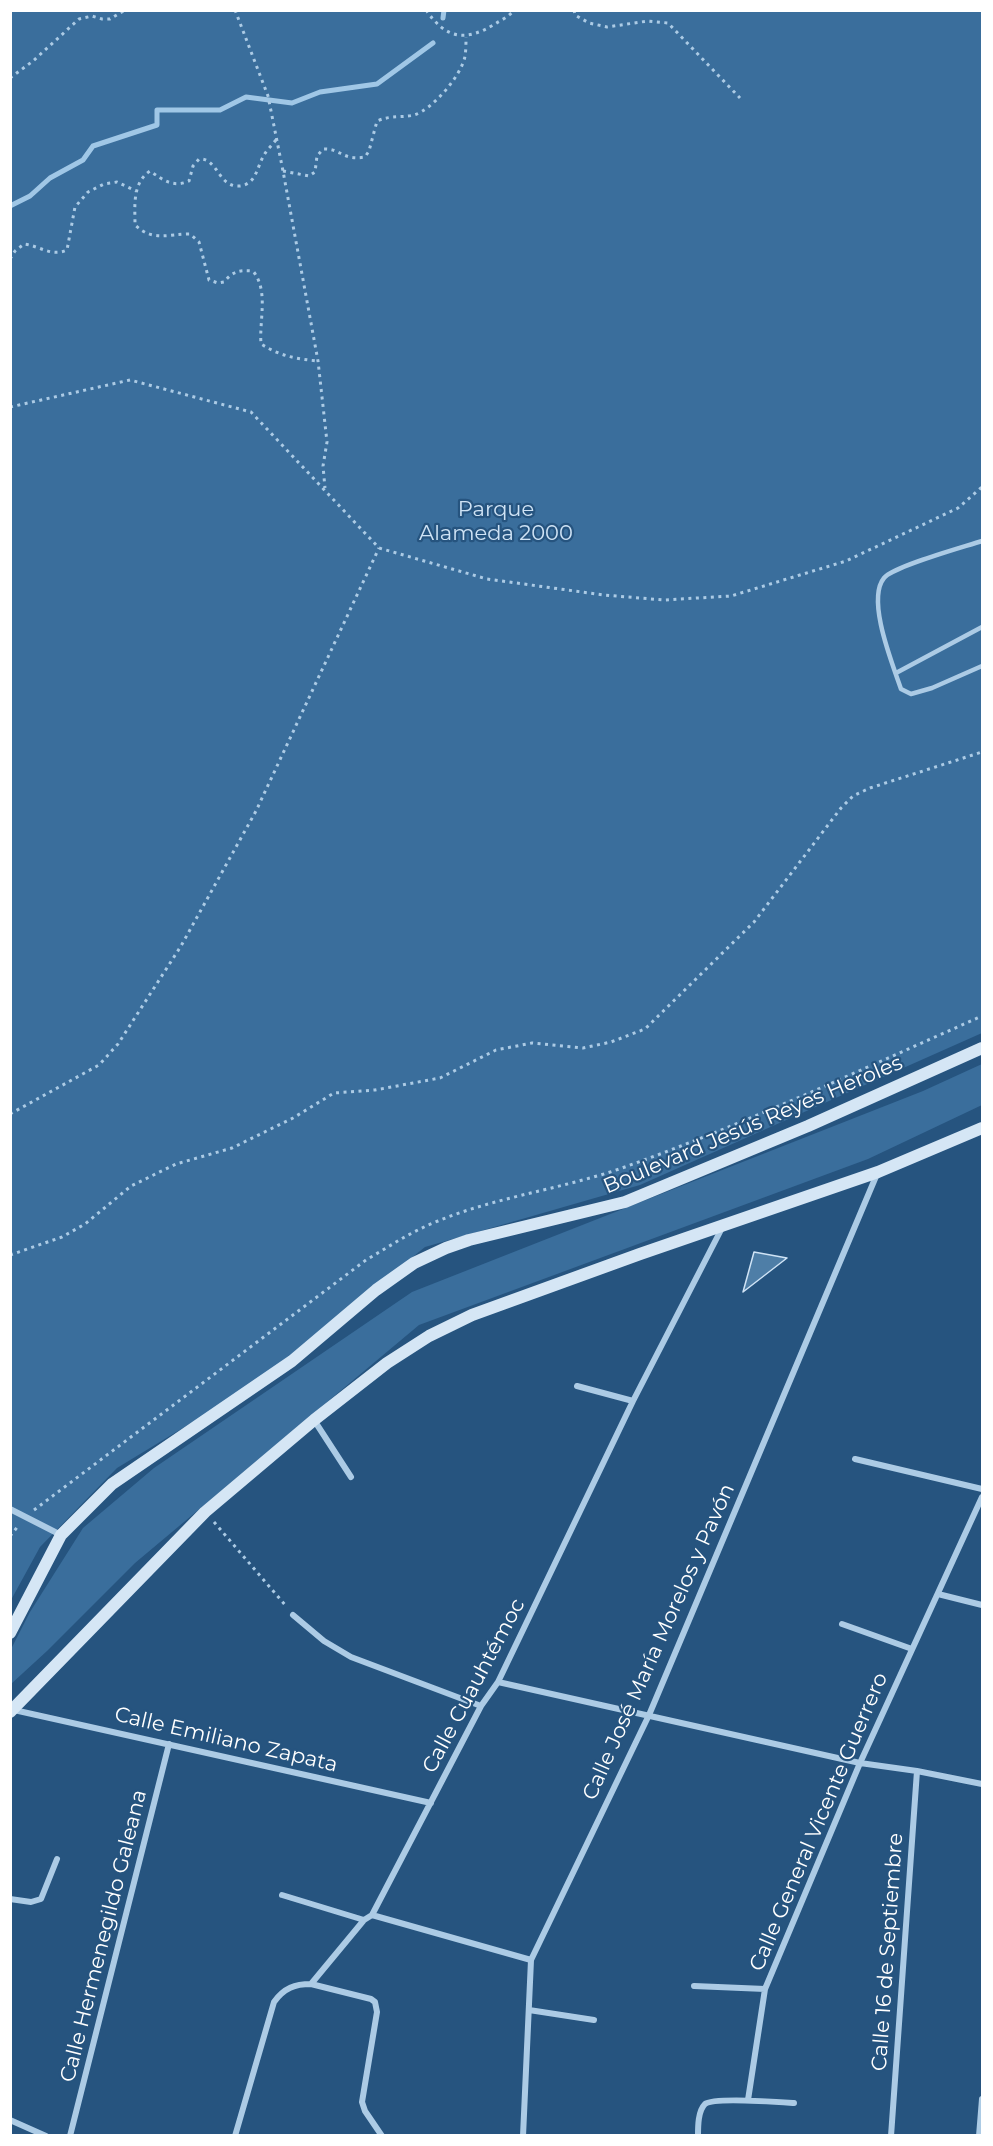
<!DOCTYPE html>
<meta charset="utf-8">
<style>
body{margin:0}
#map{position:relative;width:993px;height:2146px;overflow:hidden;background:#26547f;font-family:Montserrat,sans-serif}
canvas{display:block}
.frame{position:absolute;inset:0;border:12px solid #fff;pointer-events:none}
</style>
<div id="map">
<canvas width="993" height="2146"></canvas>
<div class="frame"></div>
</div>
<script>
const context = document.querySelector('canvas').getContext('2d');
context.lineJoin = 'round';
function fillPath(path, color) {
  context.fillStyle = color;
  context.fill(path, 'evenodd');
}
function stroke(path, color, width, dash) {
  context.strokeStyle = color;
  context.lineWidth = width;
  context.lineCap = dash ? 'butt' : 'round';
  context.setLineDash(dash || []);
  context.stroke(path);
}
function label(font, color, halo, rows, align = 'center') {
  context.font = font + ' Montserrat,sans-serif';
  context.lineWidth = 4.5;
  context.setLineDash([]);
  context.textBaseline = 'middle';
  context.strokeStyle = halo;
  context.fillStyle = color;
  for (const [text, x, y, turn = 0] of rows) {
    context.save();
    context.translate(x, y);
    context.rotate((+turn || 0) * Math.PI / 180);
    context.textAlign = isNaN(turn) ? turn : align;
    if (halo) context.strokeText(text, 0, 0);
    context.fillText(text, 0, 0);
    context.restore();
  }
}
fillPath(new Path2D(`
 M11,11h971v1022l-342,152 -215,62 -168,136 -140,85 -77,79 -29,53z
 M982,1064v41l-114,54 -449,166 -284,238 -88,88 -36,33 -1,-33 20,-39 53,-84 71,-60 258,-176 511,-201z`), '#3a6e9c');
stroke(new Path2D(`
 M443,18l1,-8
 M10,206l20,-10 20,-18 33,-18 10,-14 64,-21v-15h63l26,-13 46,6 28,-11 57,-8 56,-41`), '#a0c7e6', 5);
const building = new Path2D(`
 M754,1252l33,6 -44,34z`);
fillPath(building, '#4e7ea7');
stroke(building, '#cfe3f5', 1.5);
stroke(new Path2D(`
 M139,10h15
 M235,10l33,86 15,75 35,190 9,81 -4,24 2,22
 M426,10c20,29 39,32 69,14 6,-4 14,-7 19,-14
 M574,10l1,5 14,8 18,4 41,-6 20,2 72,75
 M10,78l23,-17 46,-42 13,-3 10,3h8l15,-9
 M276,140c-4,5 -9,10 -12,15 -4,7 -6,15 -10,22 -3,5 -9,9 -15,9 -21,1 -21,-28 -40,-27l-6,7 -4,15c-16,7 -26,-1 -39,-10 -18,12 -15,35 -15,54 18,17 32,9 55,9l9,8 10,38 9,3 6,-1c9,-11 15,-12 29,-11 16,20 6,49 8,73 19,12 35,15 57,17
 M283,171l26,5 6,-4 2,-16 6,-7c18,-1 19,12 42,8l4,-6 8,-30c14,-6 24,-3 37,-6 18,-5 48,-40 51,-59 1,-6 1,-13 1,-19
 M10,259l5,-8 9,-7c16,2 27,13 43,6l8,-43 13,-15 16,-8 13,-2 19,9
 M10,407l120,-27 121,32 128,136 108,31 117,16 60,5 67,-4 115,-35 112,-53 24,-21
 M10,1114l89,-49 19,-21 63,-98 75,-135 123,-263
 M10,1255l52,-18 23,-13 46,-38 45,-22 56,-16 61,-30 41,-25 41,-3 65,-12 56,-28 36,-7 51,5 28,-6 34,-13 109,-107 87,-114 12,-12 17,-8 112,-36
 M34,1510l332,-250c24,-14 46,-29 72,-39 58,-24 124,-32 184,-53 123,-44 241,-99 360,-152
 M214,1522l72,84
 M10,1536l9,-11`), '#accbe5', 3, [3, 4.5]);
stroke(new Path2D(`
 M982,541c-18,6 -88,25 -98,37 -18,22 9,87 17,111l10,5 21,-6 50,-22
 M896,673l86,-46`), '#accbe5', 4.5);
stroke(new Path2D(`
 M577,1386l56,15
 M314,1420l37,57
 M855,1459l127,30
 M10,1509l51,26
 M938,1594l44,11
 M293,1615l31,26 27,16 130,49
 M842,1624l70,25
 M498,1682l362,81 57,8 65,13
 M14,1710l417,93
 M282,1895l82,25
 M10,1899l21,3 10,-3 16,-40
 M372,1915l159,45
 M311,1984l60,15 4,3 2,10 -15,90 3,9 17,25
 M694,1986l71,3
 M529,2010l65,10
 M748,2100l17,-111 95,-226 122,-266
 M10,2120l36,16
 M70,2136l99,-392
 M235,2136l39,-134c10,-14 21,-18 37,-18l53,-64 8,-5 109,-209 17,-24 135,-281 90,-175
 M523,2136l8,-176 118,-245 228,-541
 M698,2136c0,-10 0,-25 7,-32 8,-7 75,-2 89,-1
 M891,2136l26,-365
 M979,2136l3,-37`), '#accbe5', 6);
stroke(new Path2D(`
 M10,1633l51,-98 51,-51 180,-123 84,-71 38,-27 32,-15 23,-8 156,-38 183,-76 174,-78
 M10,1712l195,-200 109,-92 73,-57 42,-27 43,-21 168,-61 238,-82 104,-44`), '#d5e6f5', 12);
label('21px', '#cfe3f5', '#26547f', [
 ["Parque",496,510],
 ["Alameda 2000",496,534]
]);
label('21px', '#fff', '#26547f', [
 ["Boulevard Jesús Reyes Heroles",753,1125,-23],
 ["Calle José María Morelos y Pavón",659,1642,-66],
 ["Calle Cuauhtémoc",474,1686,-62],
 ["Calle Emiliano Zapata",226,1740,13],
 ["Calle General Vicente Guerrero",819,1822,-67],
 ["Calle Hermenegildo Galeana",104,1936,-76],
 ["Calle 16 de Septiembre",888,1952,-86]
]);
</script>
